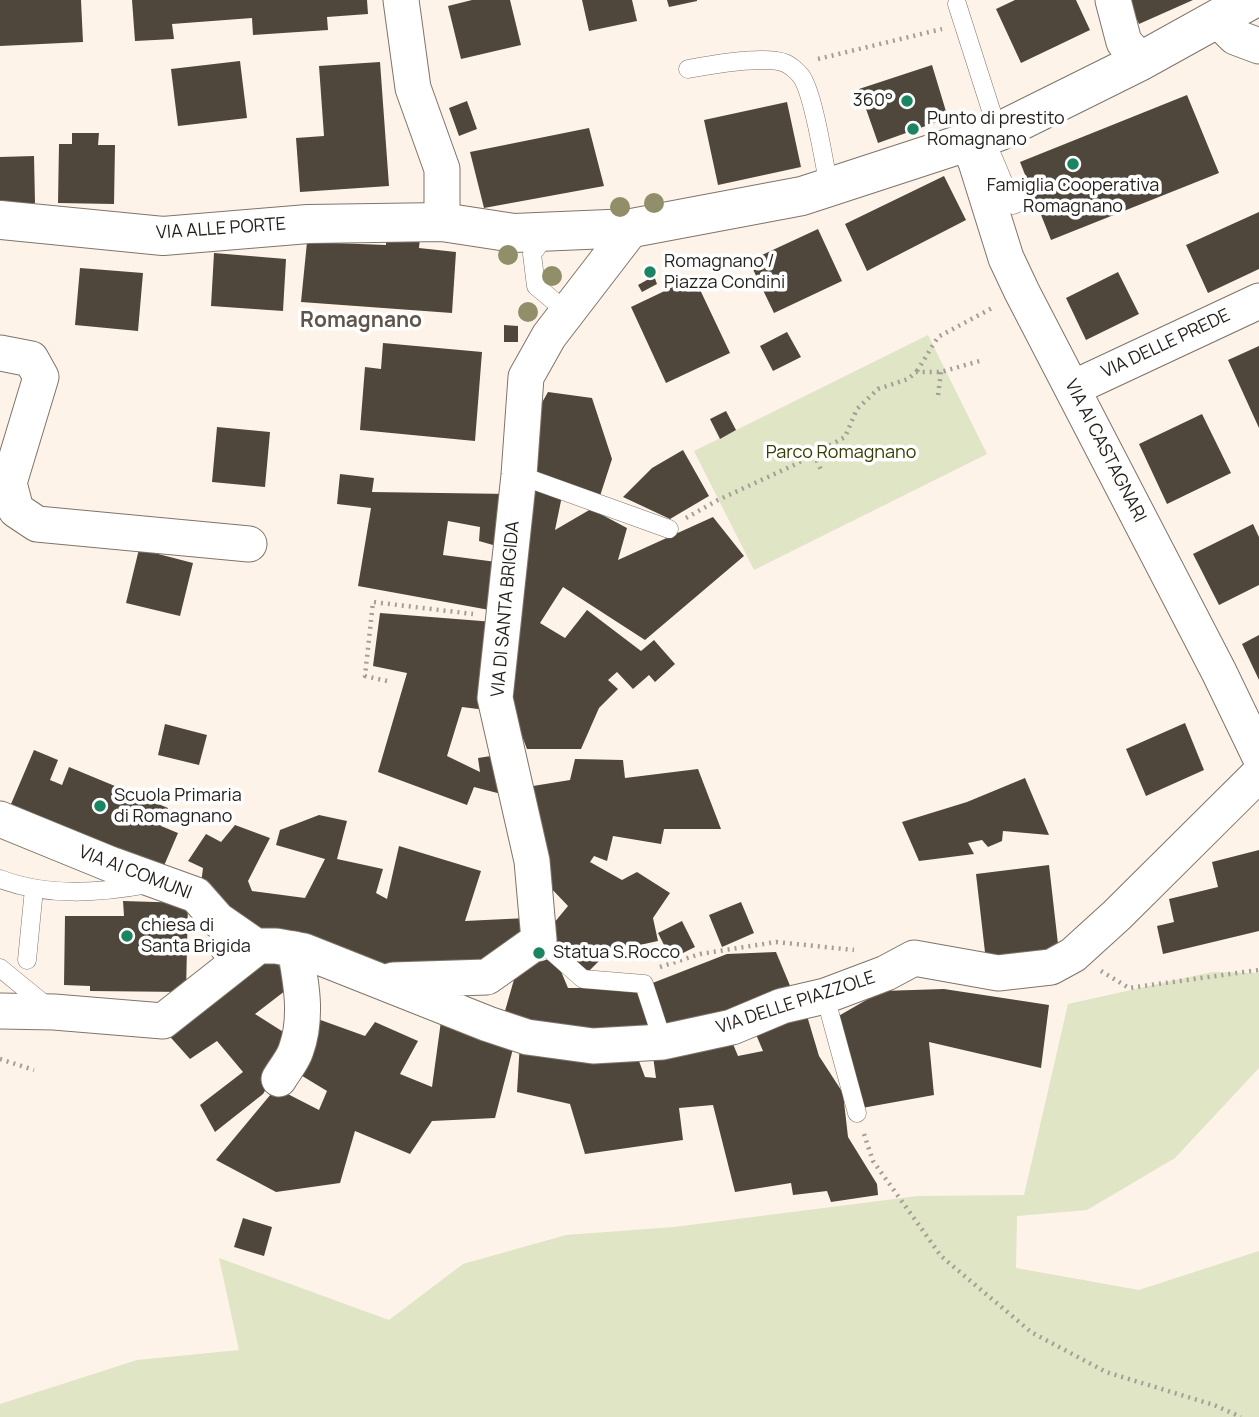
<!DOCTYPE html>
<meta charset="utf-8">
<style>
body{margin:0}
canvas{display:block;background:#fdf3e9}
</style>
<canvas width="1259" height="1417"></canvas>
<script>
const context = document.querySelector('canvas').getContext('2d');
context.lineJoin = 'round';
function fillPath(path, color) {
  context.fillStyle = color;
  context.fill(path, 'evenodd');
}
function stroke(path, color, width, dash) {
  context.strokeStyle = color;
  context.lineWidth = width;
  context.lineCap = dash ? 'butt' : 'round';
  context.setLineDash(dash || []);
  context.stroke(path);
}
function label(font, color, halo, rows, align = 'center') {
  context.font = font + ' Manrope,sans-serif';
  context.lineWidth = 7;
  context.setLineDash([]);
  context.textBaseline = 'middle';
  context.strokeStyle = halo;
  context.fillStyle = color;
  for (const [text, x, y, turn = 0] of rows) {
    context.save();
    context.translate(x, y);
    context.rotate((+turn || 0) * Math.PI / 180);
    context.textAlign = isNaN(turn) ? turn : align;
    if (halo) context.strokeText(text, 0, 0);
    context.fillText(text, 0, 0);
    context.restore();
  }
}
fillPath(new Path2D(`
 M928,335l59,119 -233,116 -60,-119z
 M1212,972l47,1v95l-84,90 -88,52 -70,6 -1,52 123,22 120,-39v166h-1259v-13l137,-44 102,-10 -20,-92 170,62 74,-56 103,-29 108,-8 244,-31 106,-1 44,-191z`), '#dfe5c5');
fillPath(new Path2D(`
 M0,0h81l2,42 -83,4z
 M132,0h235l1,14 -41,3 1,13 -75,5 -1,-17 -80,6 2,15 -39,2z
 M472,0h38l11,45 -60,14 -13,-53z
 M582,0h50l5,21 -48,10z
 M667,0h30v1l-28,6z
 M1015,0h61l14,30 -69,33 -25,-54z
 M1128,0h65l-54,24z
 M240,61l7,57 -69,8 -7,-57z
 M380,62l9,124 -89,6 -4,-54 28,-2 -5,-70z
 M932,65l16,53 -70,25 -19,-54z
 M1187,95l32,78 -168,67 -31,-78z
 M467,101l10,28 -18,7 -10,-28z
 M787,102l14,65 -83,18 -14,-65z
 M589,128l15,58 -120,22 -14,-56z
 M72,133h27l-1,12h17l-1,59 -56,-1 1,-59h13z
 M34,156l1,47 -35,1v-47z
 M944,176l22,44 -99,51 -22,-47z
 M1259,212v57l-51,24 -22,-48z
 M386,227h35l-2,21 37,4 -4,61 -151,-11 6,-60 79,3z
 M818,229l24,52 -68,32 -25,-52z
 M214,253l72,6 -3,52 -72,-5z
 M80,268l63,5 -5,58 -63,-6z
 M1118,272l21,42 -53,26 -20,-42z
 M654,276l3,8 -15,8 -4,-7z
 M694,277l36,76 -64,30 -35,-76z
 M504,325l14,1v16h-14z
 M787,332l14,25 -28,14 -13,-25z
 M383,343l99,9 -7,89 -115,-11 5,-63 16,2z
 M1259,346v82l-31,-68z
 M548,392l44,6 20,61 -12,37 -73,-28 4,-46z
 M726,411l10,19 -16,9 -10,-20z
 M1202,414l29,59 -64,31 -28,-60z
 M217,427l53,5 -5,55 -53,-5z
 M683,450l26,46 -39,23 -47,-22 29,-29z
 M340,474l34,4 -2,14 138,2 -10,53 -21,-6 1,-14 -32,-6 -5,34 61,8 -9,48 -137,-25 13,-78 -34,-4z
 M524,487l38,9 -7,34 36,-21 36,19 -9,32 95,-43 31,39 -99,84 -82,-53 -23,36 25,15 22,-28 54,41 13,-11 21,24 -20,18 -6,-7 -16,14 -16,-17 -9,8 10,9 -19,19 -18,41h-54l-20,-52z
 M1253,524l6,13v48l-40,20 -26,-51z
 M139,549l54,14 -13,53 -54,-13z
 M380,613l114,9 -8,88 -24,-3 -15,49 33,16 -2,-14 26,-4 9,43 -39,-10 -7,18 -89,-33 29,-99 -34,-7z
 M1259,635v45l-17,-36z
 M1185,723l19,47 -58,26 -20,-47z
 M165,724l42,11 -8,30 -41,-10z
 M34,750l24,10 -8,20 12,5 7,-18 99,41 -7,18 17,7 -15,35 -152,-64z
 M575,759l48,1 2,18 73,-9 23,60h-57l-3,15 -48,-8 -6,25 -13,-5 -4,6 32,18 15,-8 33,21 -17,25 5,23 -23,5 -15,13 -9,-10 -25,25 -42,-39 24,-29 -20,-21 -15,-99 37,-6z
 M1025,778l24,57 -46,-4 -1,10 -14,6 -6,-7 -14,3 6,11 -55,7 -17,-39 65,-20z
 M319,815l28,6 -10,38 46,10 -7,24 11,6 12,-53 82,25 -16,50 62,-3 -2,30 -38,25 -82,2 -141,-41 -64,-42 3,-24 -15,-7 18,-27 15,8 14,-17 35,13 -22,43 4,10 53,7 20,-39 -49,-14 4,-15z
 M1259,850v81l-96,23 -6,-28 17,-4 -5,-23 49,-12 -6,-25z
 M1049,865l10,88 -73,8 -10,-87z
 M123,901l65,2 -2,89 -96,-1v-5l-26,-1 1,-69h59z
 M741,902l13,31 -32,14 -13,-32z
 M682,921l13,26 -24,12 -13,-26z
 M267,951l27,33 -39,30 41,26 -33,54 -48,38 -15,-27 43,-33 -26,-31 -27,18 -26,-29z
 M776,952l20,48 -125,35 -21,-51 77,-30z
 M555,957l13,31h69l15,49 -149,-19 14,-49z
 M944,989l105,16 -8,63 -112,-26 5,53 -72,13 -27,-90 47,-27z
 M805,1009l14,47 24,37 5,44 29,47 1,11 -47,7 -4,-11 -34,4 -2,-12 -56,9 -22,-87 -34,3 4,32 -98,14 -15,-50 -53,-12 3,-50 114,6 11,29 11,1 -4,-29 76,-17 10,24 25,-5 -11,-26z
 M315,1018l50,18 10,-14 43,19 -18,33 32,13 9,-66 74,20 -20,77 -63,3 -22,33 -55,-23 -15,52 -64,9 -60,-32 60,-72 43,22 8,-19 -33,-20z
 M243,1218l29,9 -8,29 -30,-9z`), '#4f473c');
const service = new Path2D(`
 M957,4l41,128
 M688,69c21,-4 78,-14 97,-6 5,2 13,9 16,13 13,18 23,87 28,111
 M984,136l29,69 12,-5
 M547,234l-15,20 4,32 31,26
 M519,475l150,54
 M0,879c47,18 100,14 149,5
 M539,940l44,39 61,5 19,58
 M27,960l7,-71
 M0,968l49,40
 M825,996l32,117`);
const minor = new Path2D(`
 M401,0l12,88 29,81v53
 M1113,0l11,42 17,19
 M1217,19l18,18 24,9
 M966,141l10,21 30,96 16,34 197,380 40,83
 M0,353l31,6 10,18 -32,106 7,27 21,14 212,20
 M1073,388l186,-87
 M0,819l110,45 86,31 22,25 39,27 -94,74 -109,-9 -54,-1
 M227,946h49l28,5 184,73 39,13 66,9 70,-4 69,-15 50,-21 43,-10 61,-23 28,-15 84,15 53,-6 22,-12 44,-40 142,-141
 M393,980l94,-3 52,-37 -7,-79 -37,-163 24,-223 7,-98 23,-41 83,-108
 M279,1079c5,-9 14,-19 17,-29 12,-33 5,-68 -1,-101`);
const tertiary = new Path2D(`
 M0,220l163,16 145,-12 134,-2 72,11 118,-5 170,-32 196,-64 143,-71 110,-61`);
stroke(service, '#7f7469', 19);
stroke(minor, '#7f7469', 37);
stroke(tertiary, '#7f7469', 40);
stroke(new Path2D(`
 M818,59l124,-30
 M917,371l21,-34 56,-30
 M938,395l3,-23
 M814,454l8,18
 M686,518l32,-18 76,-35 51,-28 12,-28 21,-20 30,-10 8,-7h25l42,-12
 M387,681l-22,-5 8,-74 100,12
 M660,967l40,-13 76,-12 78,8
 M1101,971l28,17 130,-18
 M0,1059l34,11
 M864,1134l9,27 68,95 90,76 75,40 108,33 27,12`), '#a59e96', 4.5, [2, 5]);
stroke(service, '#fff', 18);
stroke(minor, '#fff', 35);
stroke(tertiary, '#fff', 38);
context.fillStyle = '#908f69';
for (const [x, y] of [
 [654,203],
 [620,207],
 [508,255],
 [552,276],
 [528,312]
]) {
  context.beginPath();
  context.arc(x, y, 10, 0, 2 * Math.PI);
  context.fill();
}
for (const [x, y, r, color] of [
 [907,101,7,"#1b8561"],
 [913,129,7,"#1b8561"],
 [1073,164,7,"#1b8561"],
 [650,272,7,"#1b8561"],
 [100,806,7,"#1b8561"],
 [127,936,7,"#1b8561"],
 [539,953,7,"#1b8561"]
]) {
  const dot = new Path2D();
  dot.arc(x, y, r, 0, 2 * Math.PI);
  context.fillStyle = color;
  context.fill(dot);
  stroke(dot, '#fff', 2.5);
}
label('18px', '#231f1a', '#fff', [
 ["360°",893,101,"right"],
 ["Punto di prestito",927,119],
 ["Romagnano",927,140],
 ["Famiglia Cooperativa",1073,186,"center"],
 ["Romagnano",1073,207,"center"],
 ["Romagnano /",664,262],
 ["Piazza Condini",664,283],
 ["Scuola Primaria",114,796],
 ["di Romagnano",114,817],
 ["chiesa di",141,926],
 ["Santa Brigida",141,947],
 ["Statua S.Rocco",553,953]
], 'left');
label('18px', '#231f1a', '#fff', [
 ["VIA ALLE PORTE",221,229,-4],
 ["VIA DELLE PREDE",1166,344,-25],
 ["VIA AI CASTAGNARI",1105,451,63],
 ["VIA DI SANTA BRIGIDA",506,609,-85],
 ["VIA AI COMUNI",135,873,21],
 ["VIA DELLE PIAZZOLE",796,1003,-18]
]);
label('18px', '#363d00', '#fff', [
 ["Parco Romagnano",841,453]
]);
label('bold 21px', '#60554b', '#fff', [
 ["Romagnano",361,321]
]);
</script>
